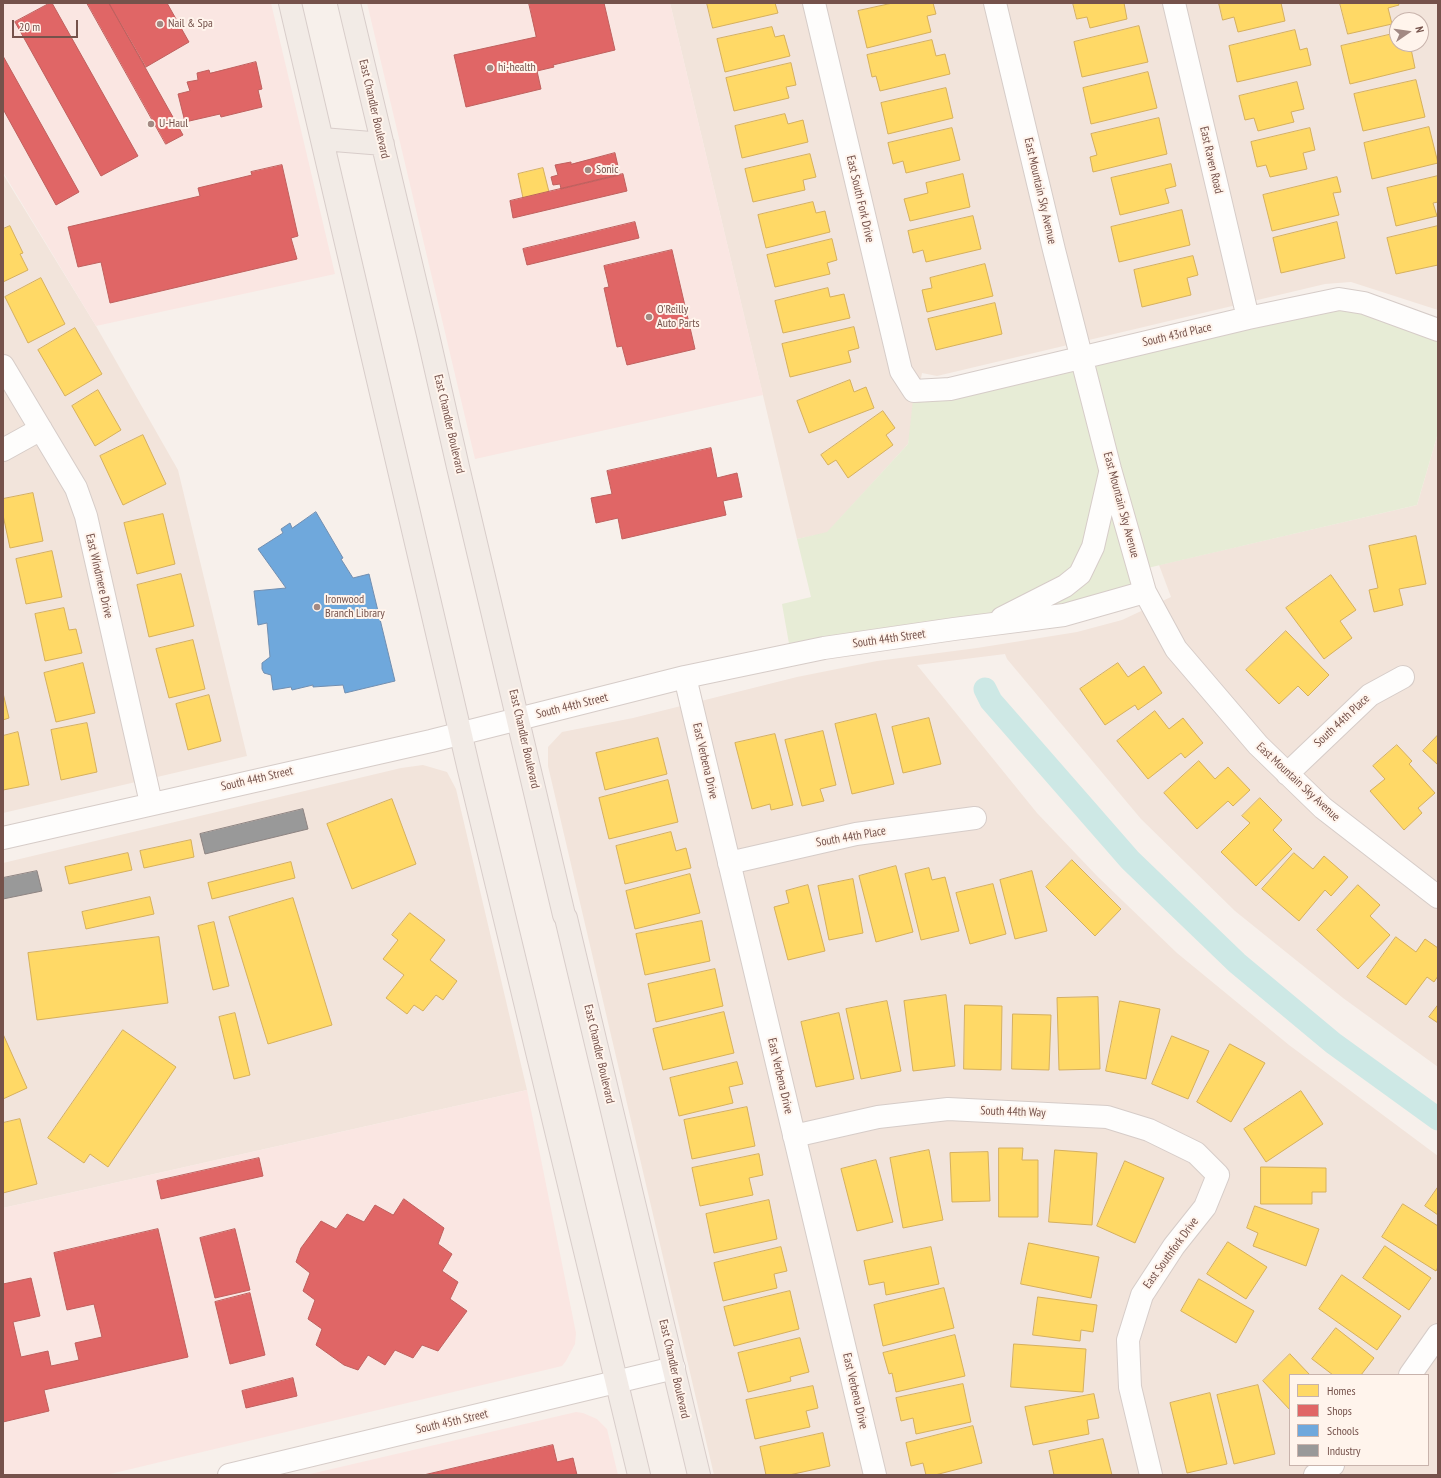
<!DOCTYPE html>
<style>
body{margin:0}
#map{position:relative;width:1441px;height:1478px;overflow:hidden;background:#f7f0eb;font-family:"PT Sans Narrow",sans-serif}
canvas{display:block}
.frame{position:absolute;inset:0;border:4px solid #75524b;pointer-events:none}
.legend{position:absolute;left:1289px;top:1374px;width:140px;height:92px;box-sizing:border-box;background:#fff4ec;border:1px solid #c8b3ac;margin:0;padding:5px 7px;list-style:none;font-size:12px;color:#75524b}
.legend li{display:flex;align-items:center;gap:8px;height:20px}
.legend b{width:20px;border:1px solid #c8b3ac}
.north{position:absolute;left:1389px;top:12px;width:40px;height:40px;box-sizing:border-box;background:#fff4ec;border:1px solid #c8b3ac;border-radius:50%;rotate:77deg;font-size:11px;font-weight:700;line-height:16px;text-align:center;color:#75524b}
.north::after{content:'';display:block;margin:auto;width:14px;height:18px;background:#a28983;clip-path:polygon(50% 0,100% 100%,50% 72%,0 100%)}
.scale{position:absolute;left:12px;top:20px;width:66px;height:18px;box-sizing:border-box;border:2px solid #75524b;border-top:0;padding-left:5px;font-size:12px;line-height:14px;white-space:nowrap;color:#75524b;-webkit-text-stroke:3px #fff4ec;paint-order:stroke}
</style>
<div id="map">
<canvas width="1441" height="1478"></canvas>
<div class="frame"></div>
<ul class="legend">
<li><b style="height:11px;background:#ffd966"></b>Homes</li>
<li><b style="height:11px;background:#e06666"></b>Shops</li>
<li><b style="height:11px;background:#6fa8dc"></b>Schools</li>
<li><b style="height:11px;background:#999"></b>Industry</li>
</ul>
<div class="north">N</div>
<div class="scale">20 m</div>
</div>
<script>
const context = document.querySelector('canvas').getContext('2d');
context.lineJoin = 'round';
function fillPath(path, color) {
  context.fillStyle = color;
  context.fill(path, 'evenodd');
}
function stroke(path, color, width, dash) {
  context.strokeStyle = color;
  context.lineWidth = width;
  context.lineCap = dash ? 'butt' : 'round';
  context.setLineDash(dash || []);
  context.stroke(path);
}
function label(font, color, halo, rows, align = 'center') {
  context.font = font + ' "PT Sans Narrow",sans-serif';
  context.lineWidth = 4;
  context.setLineDash([]);
  context.textBaseline = 'middle';
  context.strokeStyle = halo;
  context.fillStyle = color;
  for (const [text, x, y, turn = 0] of rows) {
    context.save();
    context.translate(x, y);
    context.rotate((+turn || 0) * Math.PI / 180);
    context.textAlign = isNaN(turn) ? turn : align;
    if (halo) context.strokeText(text, 0, 0);
    context.fillText(text, 0, 0);
    context.restore();
  }
}
fillPath(new Path2D(`
 M670,3h768v307l-87,-28 -26,2 -388,92 -15,-3 -14,71 -81,89 -30,6zM1397,20h24v24h-24z
 M3,174l93,152 82,144 69,286 -244,57z
 M1438,433v634l-95,-69 -108,-87 -94,-92 -134,-160 -2,-5 -88,11 120,148 61,64 79,76 112,92 149,111v319h-724l-166,-709v-19l14,-15 71,-14 164,-41 80,-16 100,-13 100,-16 45,-12 49,-23 -12,-32 258,-60zM1290,1375h138v90h-138z
 M423,765l24,7 9,17 71,301 -524,118v-345l398,-95z`), '#f2e4db');
fillPath(new Path2D(`
 M3,3h268l64,271 -239,52 -93,-154z
 M367,3h303l93,392 -288,64z
 M527,1090l49,243 -1,11 -9,17 -4,5 -456,109h-103v-267z
 M576,1412l7,1 14,6 10,10 11,46h-312z`), '#fae6e2');
fillPath(new Path2D(`
 M1339,299l99,31v103l-21,72 -278,65 6,22 -354,63 -9,-51 29,-7 -14,-58 30,-7 81,-88 6,-53z`), '#e7ecd6');
const homes = new Path2D(`
 M707,3h68l3,10 -65,15z
 M893,3h40l3,11 -9,2 4,16 -64,16 -9,-37z
 M1073,3h51l3,16 -37,9 -3,-11 -10,2z
 M1219,3h62l4,18 -47,11 -4,-15 -11,3z
 M1340,3h58l1,2 -11,3 4,16 -44,10z
 M1139,26l9,36 -66,15 -8,-35z
 M772,27l3,10 9,-2 6,21 -65,16 -8,-33z
 M1295,30l5,20 7,-2 4,17 -74,17 -8,-36z
 M1397,33v11h13l5,24 -65,16 -9,-38z
 M932,40l4,16 9,-2 5,20 -70,17 -4,-15 -4,1 -5,-22z
 M791,63l5,22 -10,2 3,11 -55,13 -8,-33z
 M1148,72l9,36 -66,16 -8,-36z
 M1416,80l9,37 -62,14 -9,-37z
 M1297,82l7,27 -13,3 3,10 -36,9 -4,-13 -9,2 -6,-24z
 M946,88l7,30 -65,16 -7,-31z
 M785,114l3,10 15,-4 5,22 -66,16 -7,-32z
 M1159,118l8,36 -74,18 -3,-15 7,-2 -6,-21z
 M1429,127l9,36 -66,16 -8,-36z
 M952,128l8,32 -54,13 -3,-12 -10,3 -5,-21z
 M1310,128l5,22 -12,3 4,16 -37,8 -4,-12 -9,2 -6,-25z
 M810,154l6,23 -13,3 2,10 -52,12 -8,-33z
 M1171,164l5,22 -11,3 4,14 -49,12 -9,-37z
 M543,168l6,24 -26,6 -5,-24z
 M963,174l7,33 -60,14 -6,-22 24,-6 -2,-10z
 M1438,176v26l-5,1 4,13 -41,10 -9,-38z
 M1337,177l4,15 -8,1 6,22 -67,16 -9,-36z
 M813,202l3,11 9,-2 5,21 -64,16 -8,-33z
 M1182,210l8,35 -71,17 -8,-35z
 M973,216l8,33 -55,13 -3,-12 -10,3 -5,-22z
 M1337,222l8,36 -64,15 -8,-35z
 M10,226l13,27 -3,1 8,16 -25,12v-53z
 M1438,226v39l-42,9 -9,-36z
 M832,239l5,21 -10,3 3,11 -55,13 -8,-32z
 M1193,256l5,19 -11,3 4,17 -49,12 -8,-37z
 M985,264l8,32 -66,16 -5,-22 10,-2 -2,-10z
 M41,278l24,46 -37,19 -23,-46z
 M828,288l2,9 14,-3 6,24 -67,15 -8,-32z
 M995,303l7,31 -66,16 -8,-31z
 M854,327l5,21 -11,3 3,11 -61,15 -8,-33z
 M75,328l27,46 -37,22 -27,-46z
 M850,380l4,12 12,-5 8,21 -65,25 -12,-32z
 M98,390l23,40 -26,16 -23,-40z
 M883,411l12,17 -9,7 7,10 -45,33 -12,-18 -8,5 -7,-10z
 M143,435l23,49 -43,21 -23,-49z
 M33,493l10,48 -33,7 -7,-33v-16z
 M163,514l12,50 -38,10 -13,-51z
 M1416,536l10,48 -27,5 4,16 -29,7 -5,-22 9,-2 -9,-42z
 M52,551l10,46 -36,7 -10,-45z
 M181,574l13,52 -45,11 -12,-52z
 M1331,575l25,35 -16,11 12,17 -28,21 -38,-51z
 M64,608l5,22 7,-1 6,24 -37,8 -10,-47z
 M1286,631l43,44 -21,21 -10,-10 -19,18 -33,-34z
 M193,640l12,49 -36,9 -13,-49z
 M83,663l12,50 -39,9 -12,-49z
 M1118,663l10,14 16,-11 18,27 -24,17 -3,-5 -30,20 -25,-36z
 M3,693l6,25 -6,2z
 M209,695l12,46 -33,9 -12,-46z
 M1155,711l14,18 14,-11 20,25 -18,15 -4,-5 -33,26 -31,-38z
 M876,714l18,70 -42,10 -17,-70z
 M929,718l12,46 -38,9 -11,-46z
 M87,723l10,49 -36,8 -10,-50z
 M823,731l13,54 -16,4 4,12 -22,5 -17,-66z
 M18,732l11,53 -26,5v-54z
 M775,734l18,71 -22,5 -1,-6 -18,5 -17,-66z
 M1438,735v30l-15,-14z
 M658,738l9,36 -62,16 -9,-37z
 M1397,745l15,16 -3,3 26,29 -17,15 4,5 -18,17 -34,-39 15,-12 -12,-13z
 M1199,761l16,18 13,-12 22,23 -17,16 -5,-5 -31,28 -33,-36z
 M668,780l10,42 -69,17 -10,-41z
 M1260,798l22,22 -9,10 19,19 -36,37 -35,-34 29,-29 -8,-7z
 M392,799l24,65 -64,25 -25,-65z
 M671,832l5,19 10,-3 5,20 -66,16 -9,-38z
 M191,840l3,17 -50,11 -4,-17z
 M128,853l4,17 -63,14 -4,-17z
 M1294,853l19,16 11,-13 24,21 -17,19 -6,-6 -26,31 -37,-32z
 M1072,860l49,49 -26,27 -49,-49z
 M291,862l4,16 -83,21 -4,-16z
 M896,866l17,66 -37,10 -17,-66z
 M929,868l3,12 13,-3 14,54 -38,9 -16,-66z
 M1032,871l15,60 -32,8 -15,-59z
 M690,874l10,39 -65,16 -9,-38z
 M853,879l10,54 -34,7 -11,-54z
 M993,884l13,50 -36,10 -14,-51z
 M808,885l17,66 -37,9 -14,-53 15,-4 -3,-12z
 M1358,885l22,20 -10,11 20,19 -32,34 -41,-39z
 M150,897l4,17 -68,15 -4,-17z
 M293,898l39,127 -64,19 -39,-127z
 M410,913l35,27 -15,20 27,21 -14,19 -7,-5 -13,16 -9,-6 -7,9 -21,-16 18,-23 -21,-16 15,-19 -6,-5z
 M702,921l8,40 -65,14 -9,-41z
 M214,922l15,64 -16,4 -15,-64z
 M159,937l9,66 -131,17 -9,-67z
 M1396,937l20,15 9,-13 13,9v28l-4,6 -7,-5 -21,28 -39,-28z
 M715,969l8,37 -67,16 -8,-38z
 M946,995l9,71 -42,5 -9,-70z
 M1098,997l2,72 -41,1 -2,-72z
 M887,1001l14,70 -40,8 -15,-70z
 M1120,1001l40,8 -14,70 -40,-8z
 M965,1005l37,1 -1,64 -37,-1z
 M1438,1005v18l-9,-6z
 M724,1012l10,41 -71,17 -10,-41z
 M235,1013l15,62 -16,4 -15,-62z
 M839,1013l15,66 -38,8 -15,-65z
 M1013,1014l38,1 -2,55 -37,-1z
 M123,1030l53,37 -68,100 -18,-13 -6,9 -36,-25z
 M3,1034l24,54 -24,11z
 M1172,1036l37,15 -21,48 -36,-15z
 M1230,1044l35,19 -34,59 -34,-20z
 M737,1062l6,22 -14,3 4,16 -54,13 -9,-38z
 M1301,1091l22,33 -57,38 -22,-33z
 M747,1107l8,39 -63,13 -8,-39z
 M20,1119l17,65 -34,9v-70z
 M999,1148h24l-1,12h16v57h-39z
 M929,1150l14,70 -40,8 -13,-70z
 M1055,1150l42,3 -5,72 -43,-3z
 M988,1152l2,49 -38,1 -2,-49z
 M759,1154l4,21 -14,3 4,17 -53,11 -8,-38z
 M876,1160l17,62 -36,9 -16,-62z
 M1125,1161l39,17 -29,65 -38,-17z
 M1261,1167l65,1v24h-14v12h-51z
 M1438,1187v28l-13,-9z
 M769,1200l8,39 -63,14 -8,-39z
 M1403,1204l35,22v41l-2,4 -54,-34z
 M1255,1206l64,23 -13,37 -53,-20 5,-13 -11,-5z
 M1228,1242l39,25 -21,32 -39,-25z
 M1029,1243l70,14 -8,41 -70,-14z
 M1385,1246l46,32 -22,32 -46,-32z
 M781,1247l6,24 -13,3 3,14 -54,13 -9,-38z
 M931,1247l8,37 -53,11 -2,-13 -15,3 -5,-24z
 M1342,1275l59,41 -24,34 -58,-41z
 M1199,1279l55,32 -18,32 -55,-32z
 M944,1288l10,40 -71,18 -9,-41z
 M790,1291l9,38 -65,17 -10,-39z
 M1038,1297l59,8 -4,27 -12,-2 -1,11 -47,-6z
 M1336,1328l38,30 -13,17h-28l-21,-16z
 M955,1335l10,41 -69,16 -4,-19 -3,1 -6,-21z
 M800,1338l9,34 -19,5 1,4 -43,11 -10,-39z
 M1014,1344l72,5 -3,43 -72,-5z
 M1290,1354l20,21h-20v35l-27,-29z
 M963,1384l8,38 -55,12 -3,-16 -12,3 -5,-23z
 M1258,1385l17,69 -41,10 -17,-69z
 M813,1386l5,22 -12,3 4,16 -55,12 -9,-39z
 M1210,1393l17,71 -40,9 -17,-70z
 M1094,1394l5,24 -12,2 2,14 -56,11 -8,-38z
 M973,1426l9,37 -47,12h-9l-3,-12 -12,3 -5,-23z
 M823,1433l7,33 -41,9h-23l-6,-28z
 M1103,1439l9,36h-58l-5,-24z`);
fillPath(homes, '#ffd966');
stroke(homes, '#d6b05e', 1);
const shops = new Path2D(`
 M50,3h2l86,153 -37,20 -86,-154z
 M87,3h22l74,132 -17,9z
 M109,3h58l22,39 -43,25z
 M529,3h75l11,47 -62,15 1,2 -17,4 4,18 -75,18 -12,-52 82,-18z
 M3,56l76,136 -23,13 -53,-96z
 M256,62l6,27 -4,1 4,17 -41,10 -1,-3 -35,8 -7,-28 12,-3 -3,-9 11,-2 -1,-7 12,-3 1,3z
 M615,153l5,22 -59,14 -1,-5 -7,1 -2,-8 7,-2 -3,-10 16,-3v2z
 M282,165l16,71 -7,2 6,21 -187,44 -9,-41 -23,5 -10,-40 132,-31 -2,-8 54,-13 -1,-3z
 M623,174l4,17 -114,27 -3,-17z
 M635,222l4,16 -112,27 -4,-16z
 M672,250l23,99 -68,16 -5,-19 -5,1 -13,-59 5,-1 -5,-21z
 M711,448l6,30 20,-5 5,24 -19,4 3,14 -104,24 -4,-21 -22,5 -5,-25 21,-4 -5,-23z
 M259,1158l4,18 -102,23 -4,-18z
 M404,1199l40,29 -6,16 14,10 -10,17 16,11 -8,17 17,12 -29,40 -16,-6 -9,13 -18,-8 -10,15 -17,-10 -10,15 -14,-5 -28,-20 6,-16 -14,-10 7,-19 -12,-9 7,-18 -14,-11 5,-14 20,-27 15,8 11,-15 17,8 11,-17 18,10z
 M158,1229l30,128 -144,33 5,21 -46,11v-138l28,-6 9,38 -27,6 8,35 27,-6 3,15 28,-6 -4,-17 27,-6 -8,-33 -27,6 -13,-57z
 M235,1229l15,61 -35,8 -15,-60z
 M250,1293l15,62 -35,9 -15,-62z
 M293,1378l4,18 -51,12 -4,-17z
 M553,1445l4,17 16,-4 4,17h-153z`);
fillPath(shops, '#e06666');
stroke(shops, '#c0605e', 1);
const schools = new Path2D(`
 M316,512l27,46 -2,1 12,19 16,-4 26,107 -50,12 -2,-8 -30,2v-2l-21,5 -1,-3 -18,3 -2,-15 -7,-2 -2,-4v-6l8,-6 -3,-34 -9,2 -4,-34 32,-3 -28,-39 25,-16 -2,-4 9,-6 2,5z`);
fillPath(schools, '#6fa8dc');
stroke(schools, '#718eb0', 1);
const industry = new Path2D(`
 M303,809l5,20 -103,25 -5,-20z
 M37,871l5,20 -39,8v-21z`);
fillPath(industry, '#999');
stroke(industry, '#8e8482', 1);
stroke(new Path2D(`
 M985,689l6,12 139,159 107,103 96,80 105,76`), '#cde8e5', 23);
const minor = new Path2D(`
 M814,3l87,368 13,20 36,-2 298,-71 91,-19 25,4 74,27
 M995,3l59,247 56,219 35,123 31,57 82,96 65,63 115,89
 M1174,3l74,315
 M3,366l73,122 10,28 65,287
 M3,450l38,-21
 M1002,618l63,-32 15,-12 13,-27 17,-74
 M685,677l190,798
 M1287,774l83,-79 33,-18
 M3,838l428,-97 254,-64 139,-29 130,-19 110,-14 81,-23
 M729,863l127,-29 119,-16
 M794,1136l84,-19 70,-8 159,8 42,13 47,23 22,22 -13,32 -31,39 -32,49 -14,45 2,47 21,88
 M1410,1375l28,-40
 M229,1475l445,-107
 M1315,1475l18,-10`);
const major = new Path2D(`
 M290,3l179,767 170,705
 M349,3l79,332 30,132 106,448 2,3 133,557
 M322,139l61,5`);
stroke(minor, '#d6ccc8', 24);
stroke(major, '#d8cdca', 24);
stroke(minor, '#fefdfc', 22);
stroke(major, '#f2ebe6', 22);
for (const [x, y, r, color] of [
 [160,24,4,"#a28983"],
 [490,68,4,"#a28983"],
 [151,124,4,"#a28983"],
 [588,170,4,"#a28983"],
 [649,317,4,"#a28983"],
 [317,607,4,"#a28983"]
]) {
  const dot = new Path2D();
  dot.arc(x, y, r, 0, 2 * Math.PI);
  context.fillStyle = color;
  context.fill(dot);
  stroke(dot, '#fff4ec', 1.5);
}
label('12px', '#75524b', '#fff4ec', [
 ["Nail & Spa",168,24],
 ["hi-health",498,68],
 ["U-Haul",159,124],
 ["Sonic",596,170],
 ["O'Reilly",657,310],
 ["Auto Parts",657,324],
 ["Ironwood",325,600],
 ["Branch Library",325,614]
], 'left');
label('12px', '#75524b', '#fff4ec', [
 ["East Chandler Boulevard",374,109,77],
 ["East Raven Road",1211,160,77],
 ["East Mountain Sky Avenue",1040,191,77],
 ["East South Fork Drive",860,199,77],
 ["South 43rd Place",1177,335,-13],
 ["East Chandler Boulevard",449,424,77],
 ["East Mountain Sky Avenue",1121,505,75],
 ["East Windmere Drive",99,576,77],
 ["South 44th Street",889,639,-8],
 ["South 44th Street",572,706,-14],
 ["South 44th Place",1342,721,-43],
 ["East Chandler Boulevard",524,739,77],
 ["East Verbena Drive",705,761,77],
 ["South 44th Street",257,779,-13],
 ["East Mountain Sky Avenue",1298,782,43],
 ["South 44th Place",851,837,-10],
 ["East Chandler Boulevard",599,1054,77],
 ["East Verbena Drive",780,1076,77],
 ["South 44th Way",1013,1112,2],
 ["East Southfork Drive",1171,1253,-54],
 ["East Chandler Boulevard",674,1369,77],
 ["East Verbena Drive",855,1391,77],
 ["South 45th Street",452,1422,-13]
]);
</script>
